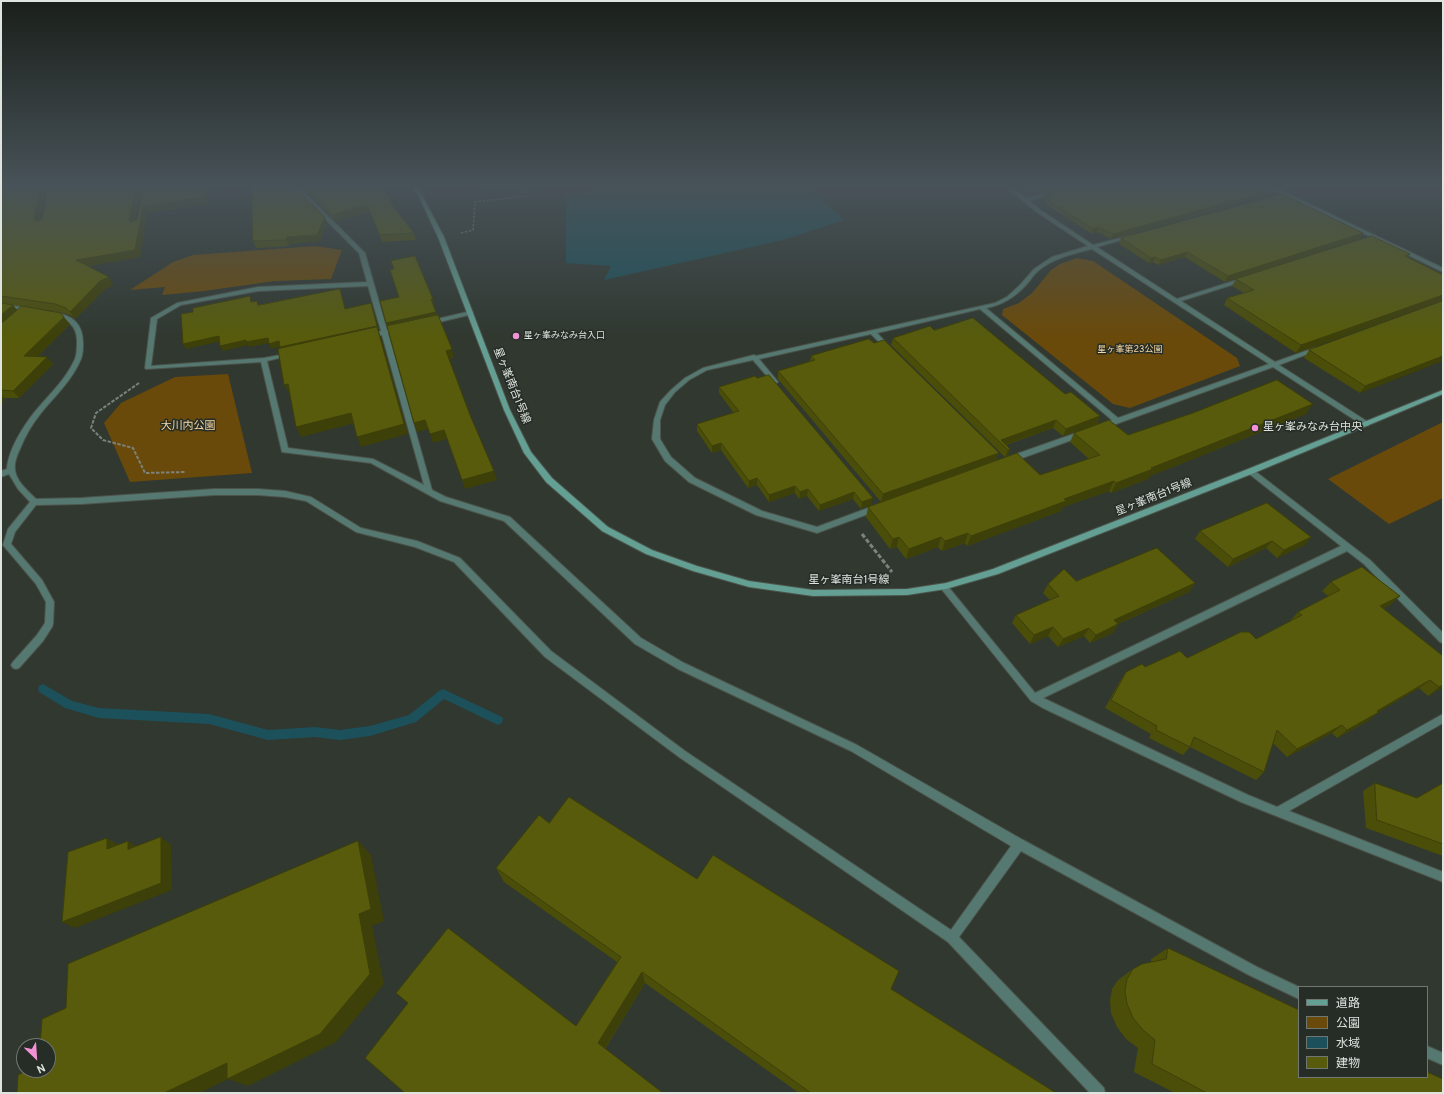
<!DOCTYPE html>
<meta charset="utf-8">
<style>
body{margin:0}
#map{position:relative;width:1444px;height:1094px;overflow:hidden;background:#303830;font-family:Overpass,"Noto Sans JP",sans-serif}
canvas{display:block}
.frame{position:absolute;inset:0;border:2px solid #dfe4df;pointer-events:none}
.legend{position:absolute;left:1298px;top:986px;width:130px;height:92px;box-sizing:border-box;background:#262d27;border:1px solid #707671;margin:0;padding:5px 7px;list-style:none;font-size:12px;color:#dfe4df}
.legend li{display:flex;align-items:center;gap:8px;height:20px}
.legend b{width:20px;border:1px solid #707671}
.north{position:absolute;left:16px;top:1038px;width:40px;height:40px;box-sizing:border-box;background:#262d27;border:1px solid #707671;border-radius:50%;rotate:155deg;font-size:11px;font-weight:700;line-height:16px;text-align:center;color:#dfe4df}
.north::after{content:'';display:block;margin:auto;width:14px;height:18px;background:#f391d6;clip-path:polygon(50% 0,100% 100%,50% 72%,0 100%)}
</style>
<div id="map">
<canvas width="1444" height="1094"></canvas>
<div class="frame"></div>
<ul class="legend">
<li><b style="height:5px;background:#639f92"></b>道路</li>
<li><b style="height:11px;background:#6a4a0a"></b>公園</li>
<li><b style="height:11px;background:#1c515b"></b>水域</li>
<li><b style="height:11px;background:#575b0b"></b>建物</li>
</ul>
<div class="north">N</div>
</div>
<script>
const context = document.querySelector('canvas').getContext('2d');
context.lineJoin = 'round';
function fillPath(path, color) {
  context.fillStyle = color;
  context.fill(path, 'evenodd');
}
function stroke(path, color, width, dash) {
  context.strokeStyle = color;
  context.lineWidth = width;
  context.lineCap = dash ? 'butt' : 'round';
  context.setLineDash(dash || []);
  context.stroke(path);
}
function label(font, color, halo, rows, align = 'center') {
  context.font = font + ' Overpass,"Noto Sans JP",sans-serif';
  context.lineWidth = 3;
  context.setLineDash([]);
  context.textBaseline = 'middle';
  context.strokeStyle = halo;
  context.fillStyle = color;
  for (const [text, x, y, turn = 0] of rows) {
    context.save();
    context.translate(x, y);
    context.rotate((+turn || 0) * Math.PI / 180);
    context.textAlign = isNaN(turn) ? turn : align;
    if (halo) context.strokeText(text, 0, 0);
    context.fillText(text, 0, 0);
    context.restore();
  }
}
fillPath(new Path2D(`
 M315,246l27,4 -11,29 -56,2 -71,10 -42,4 3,-8 -35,3 43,-28 20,-7z
 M1077,258l16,3 144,97 3,8 -110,42 -17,-4 -111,-89 1,-6 16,-6 13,-10 19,-23 9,-6z
 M228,374l24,99 -122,9 -26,-59 17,-20 54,-26z
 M1443,422v76l-54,26 -61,-45z`), '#6a4a0a');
fillPath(new Path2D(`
 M635,186h173l36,34 -61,20 -179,40 7,-14 -45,-3v-68z`), '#1c515b');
fillPath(new Path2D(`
 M43,684l29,17 27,7 110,6 59,16 47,-3 25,3 30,-4 39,-11 30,-24 4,-2 59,28 1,3 -1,3 -4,2 -54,-26 -28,23 -46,14 -30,4 -25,-3 -47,3 -59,-16 -110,-6 -34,-10 -26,-16 -1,-3 1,-3z`), '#1c515b');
const street = new Path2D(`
 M37,186h7l8,3 -1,9 -4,-1v-6z
 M296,186h4l7,9 58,58 22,77 11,-3 3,2 -13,4 44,157 14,7 64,20 131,121 43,25 173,82 166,95 234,127 42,20v12l-50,-24 -228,-124 -62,86 145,151 1,5h-15l-142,-151 -269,-185 -134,-100 -91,-95 -39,-15 -59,-15 -50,-31 -21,-4 -27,-2h-44l-133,9 -45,1 -21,27 -4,12 31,36 11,20 1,2 -1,22 -1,3 -9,14 -24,27 -3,1 -3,-1 -2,-3 2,-3 24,-27 8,-12 1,-21 -10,-18 -33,-39 5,-16 22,-27 -12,-13 -9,-15 -8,3v-6l6,-2c1,-17 13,-37 23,-51 14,-19 35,-36 45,-59 2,-5 2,-12 2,-18 0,-17 -11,-22 -25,-26v-2l2,-1c19,4 29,11 29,32 0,5 0,10 -2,15 -8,20 -26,37 -40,54 -9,11 -16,23 -21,36 -3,6 -6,14 -5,21 1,11 13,21 21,29l45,-1 133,-9h44l27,2 26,6 50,31 56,13 43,17 91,93 134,100 266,179 60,-84 -160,-95 -173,-82 -43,-25 -131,-123 -64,-20 -69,-38 -89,-11 -21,-90 -115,7 -1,-1 6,-50 26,-15 81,-16 109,-5 -8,-29 -56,-56zM368,286l13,45 -14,5 3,2 12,-3 42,150 -51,-26 -85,-11 -21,-87 24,-6v-2l-27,5 -113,8 6,-47 24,-14 77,-14z
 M1005,186h5l16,12 30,-7v2l-27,8 13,10 51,34 39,-10v2l-35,10 80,52 66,-21h4v2l-66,21 94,61 39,-14h4v2l-39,15 89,57 1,2 -1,2h-4l-91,-59 -168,61h-4l-1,-2 1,-2 11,-4 -132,-111 -103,24 14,15 -3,2 -2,-1 -15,-15 -112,25 19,23 -3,2 -2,-1 -20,-23 -46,10 -18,10 -14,12 -10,13 -5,15v19l11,18 24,21 67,33 55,16 59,-22 4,3 -1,2 -62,23 -61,-18 -67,-33 -24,-21 -13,-22 2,-19 6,-18 11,-12 14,-12 18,-10 51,-13 2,1 239,-53 12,-6 13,-12 14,-16 18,-12 36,-11 -50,-33zM1092,249l177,115 -151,54 -132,-110c16,-3 28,-10 40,-23 4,-4 7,-10 12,-14 15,-13 35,-17 54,-22z
 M1266,186h6l171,82v4z
 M1,304l28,4 3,2 -3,2 -28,-4z
 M471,311l2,1v2l-42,10 -3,-2 1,-1z
 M1079,432h2l4,2 -2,2 -69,25h-3l-4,-2 1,-2z
 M1251,468l119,92 73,73v10l-3,-1 -76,-78 -17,-13 -304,147 205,97 29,12 166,-93v9l-154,88 154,61v10l-202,-80 -198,-94 -12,-7 -92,-115 1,-2h6l89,109 306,-147 -93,-73 -1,-2z
 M1427,1046l16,7v12l-16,-7z`);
const secondary = new Path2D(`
 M411,186h5l6,9 22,42 66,173 21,42 21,26 56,49 44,23 45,16 52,15 64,9 94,-1 39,-6 47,-14 255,-100 195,-79v4l-189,79 -256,101 -52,15 -39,6 -94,1 -64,-9 -56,-16 -47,-17 -44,-23 -56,-49 -22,-29 -20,-43 -66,-173 -20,-42z`);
stroke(street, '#4c544c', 2);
stroke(secondary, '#4c544c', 2);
stroke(new Path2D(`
 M461,233l12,-3 2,-28 53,-6v-7h-53l1,-3`), '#7b827b', 1.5, [2.5, 1.5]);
stroke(new Path2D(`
 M139,383l-43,30 -5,15 12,12 30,8 12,25 41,-1`), '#7b827b', 2, [3.5, 1.5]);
stroke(new Path2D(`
 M862,534l30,38`), '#7b827b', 3, [4.5, 2]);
fillPath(street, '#557971');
fillPath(secondary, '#639f92');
fillPath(new Path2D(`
 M47,186h92l2,5 -7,31 3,-2 7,-34h66l-2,18 -61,9 -7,44 -53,9 26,19 -8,4 -30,30 -3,-3 -12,-4 -47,-7 4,5 53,14 -33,33 16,7 -34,34h-15l-3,10v-221l44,5 -5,28 2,-1 6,-32z
 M302,186h78l11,13 2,6 -1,1 22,27 2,7 -34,2 -12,-30 -35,9z
 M1023,186h45l-32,8z
 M299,191l26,26 2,6 -7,18 -30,3 -1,2 -33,2 -3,-7z
 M1045,194l226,1 -160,44 -14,-7 -5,2 -47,-30 1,-4 -3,-1z
 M1363,233l-3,6 -135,43 -40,-25 -27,8 -5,-3 -4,1 -30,-19 2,-6z
 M1410,254l-3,4 36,17v25l-147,53 -72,-48 3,-7 17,-5 -12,-7 4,-7z
 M1443,301l-83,92 -56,-35 5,-8z
 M934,330l131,64 35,22 -3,8 -34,12 -10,-8 -47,17 4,4 -3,8h-2l-114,-112 2,-7z
 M874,343l125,110 -3,7 44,15 49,-16 -19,-17 4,-9 54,2 178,-21 -156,62 -2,3 -37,14 -2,-2 -46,16 -2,4 -94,35 -2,-3 -23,8 -4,-4 -32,12 -9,-12 -7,2 -24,-32 2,-10 13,-5 -103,-123v-8l32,-10 1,-5z
 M719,387l154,111 -12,11 -8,-10 -34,12 -12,-15 -8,3 -4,-6 -26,9 -12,-17 -9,3 -27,-38 -9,3 -15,-22v-7l37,-11 -15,-20z
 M1200,531l105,14 -28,13 -11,-10 -38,19 -33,-28z
 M1076,581l119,2 -6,9 -71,32 -5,9 -23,10 -6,-7 -26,11 -10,-11 -18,8 -18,-21 4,-8 34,-15 -7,-7 5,-9z
 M1331,582l69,14 -10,9 -6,3 59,79 -15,9 -9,-8 -41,24 -10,9 -31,17 -5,-5 -45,24 -14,-14 -9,29 -8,8 -66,-33 -7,8 -34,-17 2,-4 -46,-26 15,-27 6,-9 61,-14 69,-19 35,-18h-1l8,-9 30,-16 -6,-5z
 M1375,783l42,15 26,-15v73l-77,-28 -3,-37z
 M549,823l148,56 194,110 165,104h-257l-154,-110 -40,66 -29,-23 41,-64 -113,-80 -8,-14z
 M1168,948l131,129 144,16h-268l-41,-21 4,-24 -12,-9 -9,-12 -6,-14 -1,-13 2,-11 6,-9 15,-11 18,-7v-3z`), '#4b4e09');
fillPath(new Path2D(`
 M41,186h1l3,6 -6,34 -5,-7z
 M137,186h2l2,5 -8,36 -4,-7z
 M206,186h4l-2,18 -61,9 -7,44 -60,10 -4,-7 59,-10 8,-43z
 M1050,186h18l-32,8 1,-5z
 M1273,190l-2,5 -160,44 2,-5z
 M391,199l2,6 -3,1 -2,-6z
 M367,205l3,7 -35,9 -2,-6z
 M325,217l2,6 -7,18 -30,3 -1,2 -3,-6 1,-3z
 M1099,227l-2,5 -5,2 1,-5z
 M1363,233l-3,6 -135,43 3,-6z
 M1187,252l-2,5 -27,8 3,-5z
 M1155,257l-2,5 -4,1 2,-5z
 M109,277l4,8 -8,4 -30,30 -5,-7 30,-31z
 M1443,295v5l-147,53 5,-8z
 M431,299h2l1,5h-1z
 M371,303l37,131 -47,13 -4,-10 47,-13 -122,-72 -2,-5z
 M13,305l6,7 -18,16v-13z
 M436,312l2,5 -50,11 -2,-5z
 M64,317l6,7 -40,40 -6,-8z
 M219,336l3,5 -36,8 -3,-5z
 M268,338l2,5 -21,4 -1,-2 -25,6 -3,-5 26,-6z
 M279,341l2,5 -10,3 -2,-5z
 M452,349l2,9 -5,1 -3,-8z
 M1443,356v5l-83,32 5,-7z
 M47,357l6,7 -34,34 -6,-7z
 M288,384l5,10h-3l-6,-9z
 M1,394l3,4 -3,10z
 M1313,404l-7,10 -156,62 -2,3 -37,14 5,-10 35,-15z
 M351,413l4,10 -54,14 -5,-10z
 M1100,416l-3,8 -34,12 3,-7z
 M425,420l3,9 -11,3 -3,-9z
 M1056,420l-3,8 -49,17 -3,-5z
 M444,430l3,9 -14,4 -3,-9z
 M721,443v7l-9,3v-7z
 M1010,449l-3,8h-2l3,-7z
 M999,453l-3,7 -115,42 2,-8z
 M494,471l3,9 -32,9 -3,-9z
 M757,478v7l-9,3 1,-7z
 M1114,481l-5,10 -46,16 -2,4 -94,35 4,-10 93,-37z
 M795,486v7l-26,9v-7z
 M808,489l-1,7 -8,3 1,-7z
 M854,492l-1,7 -34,12 1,-6z
 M873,498l-2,7 -10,4 1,-7z
 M968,533l-3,10 -23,8 3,-10z
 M899,537l-2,10 -7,2 3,-10z
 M941,537l-3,10 -32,12 3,-10z
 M1311,537l-6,8 -28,13 7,-8z
 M1272,541l-6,7 -38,19 5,-8z
 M1195,583l-6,9 -81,36 6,-8z
 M1400,596l-10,9 -19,10 9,-9z
 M1118,624l-5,9 -23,10 6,-8z
 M1053,627l-5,9 -18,8 4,-9z
 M1089,628l-5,8 -26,11 5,-8z
 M1430,680l-11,8 -53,31 11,-8z
 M1443,685v2l-15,9 11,-9z
 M1379,712l-11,9 -31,17 10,-8z
 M1342,725l-10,8 -45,24 10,-8z
 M161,837l10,8 1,45 -97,38 -13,-6z
 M107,838l11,7 -11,4z
 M128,841l11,7 -11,1z
 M358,841l13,14 13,66 -12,5 12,58 -48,58 -88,44 -20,-7 -28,14h-36l195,-179z
 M642,972l3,11 -42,68 -5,-8z`), '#3d4008');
const building = new Path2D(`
 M3,186h38l-7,33 3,2 5,-2 6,-33h89l-8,34 3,2 5,-2 7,-34h62l-2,11 -61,10 -8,43 -59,10 33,17 -9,4 -30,31 -4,-4 -11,-4 -54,-8v-109z
 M252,186h44l3,5 26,26 -8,18 -30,2 -1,3 -33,1z
 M306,186h74l11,13 -3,1 26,33 -34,2 -13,-30 -34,10z
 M1032,186h18l-13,3z
 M1072,186h194l7,4 -160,44 -14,-7 -6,2 -47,-30 5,-1 -6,-4z
 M1282,194l81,39 -135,43 -41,-24 -26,8 -6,-3 -4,1 -30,-20z
 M1372,236l38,18 -5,2 38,19v20l-142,50 -74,-47 27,-8 -18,-11z
 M415,256l18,43h-2l5,13 -50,11 -6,-22 19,-4 -9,-27 4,-1 -3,-8z
 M340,289l5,20 26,-6 6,23 -97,21 -1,-6 -10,3 -1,-6 -22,4v-2l-26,6 -1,-10 -36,8 -2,-30 12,-2v-4l57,-12 1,6 6,-1 1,4z
 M1443,301v55l-78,30 -56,-36z
 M1,303l12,2 -12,10z
 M22,306l39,7 3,4 -40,39 23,1 -34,34 -12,-1v-66z
 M438,315l14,34 -6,2 24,64 24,56 -32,9 -18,-50 -14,4 -5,-14 -11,3 -27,-97z
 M973,318l92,76 6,-2 29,24 -34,13 -10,-9 -55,20 9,9 -2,1 -115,-112 37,-12 4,4z
 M377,327l27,97 -47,13 -6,-24 -55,14 -8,-43 -4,1 -6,-36z
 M869,339l5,4 10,-3 115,113 -116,41 -105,-123 37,-11 -4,-4z
 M769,375l104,123 -11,4 -8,-10 -34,13 -12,-16 -8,3 -5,-6 -26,9 -12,-17 -8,3 -28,-38 -9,3 -15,-22 42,-13 -20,-24 36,-11 2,2z
 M1277,380l36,24 -162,64 2,1 -37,14 -2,-2 -50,18 2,2 -95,35 -3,-3 -23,8 -4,-4 -32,12 -10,-12 -6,2 -25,-32 149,-54 23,22 60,-20 -26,-22 35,-13 19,15 65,-22z
 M1267,503l44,34 -27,13 -12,-9 -39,18 -33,-28z
 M1157,548l38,35 -81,37 4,4 -22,11 -7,-7 -26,11 -10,-12 -19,8 -18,-20 43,-19 -11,-12 16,-15 12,12z
 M1362,567l38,29 -20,10 63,50v29l-4,2 -9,-7 -53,31 2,1 -32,18 -5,-5 -45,24 -20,-19 -13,42 -70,-35 -4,10 -34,-17 1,-4 -46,-26 15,-28 16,-8 3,3 35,-16 7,7 54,-26h8l7,7 46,-24 -4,-3 42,-22 -9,-8z
 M1375,783l42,15 26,-15v61l-66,-24z
 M569,797l128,82 16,-24 186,116 -8,18 165,104h-245l-169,-121 -44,71 65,50h-258l-40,-35 43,-55 -12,-10 52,-65 128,98 45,-69 -125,-89 43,-53 10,8z
 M161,837v46l-99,39 6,-70 39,-14v11l21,-8v8z
 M358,841l13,68 -12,5 11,60 -50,60 -93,45v-16l-63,30h-147l1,-18 10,-5h20v-24h-8l2,-27 24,-11 2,-44z
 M1168,948l131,62v67h128v-5l16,7v14h-236l-55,-29 3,-24 -12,-10 -10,-12 -6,-14 -2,-13 2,-12 6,-10 9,-5 24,-5z`);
fillPath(building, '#575b0b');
stroke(building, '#3d4008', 1);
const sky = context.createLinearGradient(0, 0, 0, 339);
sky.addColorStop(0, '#1a1f1a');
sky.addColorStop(0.55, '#485359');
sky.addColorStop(1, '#48535900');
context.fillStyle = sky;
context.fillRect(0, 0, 1444, 339);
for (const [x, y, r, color] of [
 [516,336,4,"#f391d6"],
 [1255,428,4,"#f391d6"]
]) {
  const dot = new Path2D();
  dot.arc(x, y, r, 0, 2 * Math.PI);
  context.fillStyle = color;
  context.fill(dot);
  stroke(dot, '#262d27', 1.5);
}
label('9px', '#dfe4df', '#262d27', [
 ["星ヶ峯みなみ台入口",524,336]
], 'left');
label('9px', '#f7d7a3', '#262d27', [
 ["星ヶ峯第23公園",1130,350]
]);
label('11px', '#dfe4df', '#262d27', [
 ["星ヶ峯南台1号線",511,386,68],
 ["星ヶ峯南台1号線",1154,498,-22],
 ["星ヶ峯南台1号線",849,581]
]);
label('11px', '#f7d7a3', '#262d27', [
 ["大川内公園",188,427]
]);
label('11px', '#dfe4df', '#262d27', [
 ["星ヶ峯みなみ台中央",1263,428]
], 'left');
</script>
